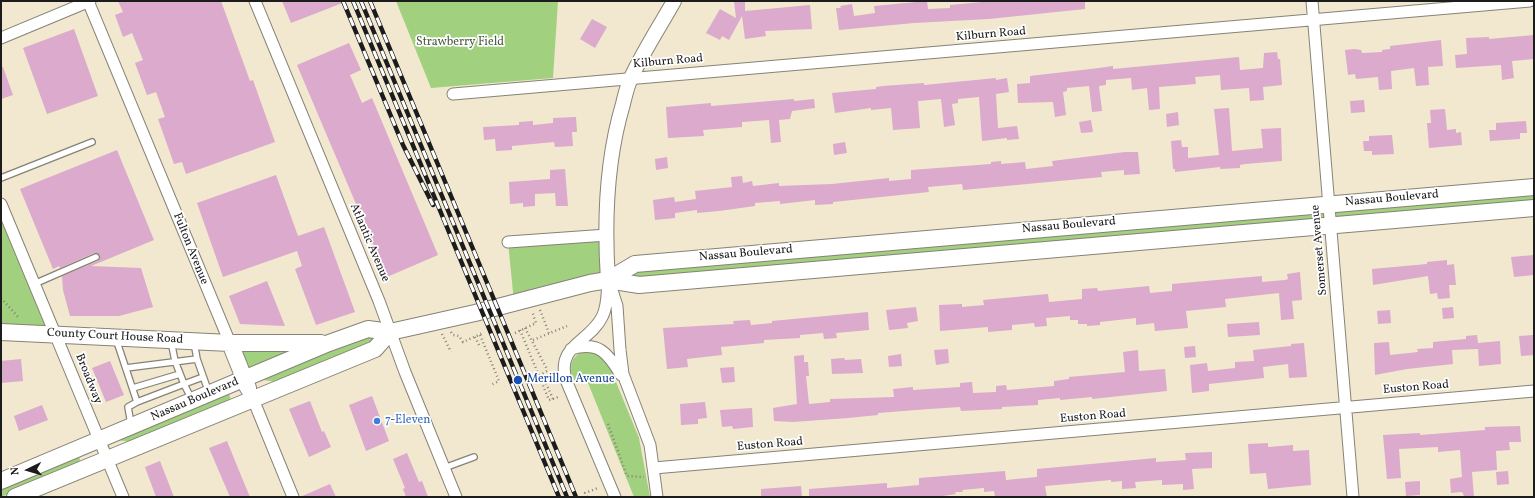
<!DOCTYPE html>
<style>
body{margin:0}
#map{position:relative;width:1535px;height:498px;overflow:hidden;background:#f1e8cf;font-family:Vollkorn,serif}
canvas{display:block}
.frame{position:absolute;inset:0;border:2px solid #1c1c1c;pointer-events:none}
.north{position:absolute;left:8px;top:450px;width:40px;height:40px;-webkit-text-stroke:3px #fff;paint-order:stroke;rotate:265deg;font-size:11px;font-weight:700;line-height:16px;text-align:center;color:#1c1c1c}
.north::after{content:'';display:block;margin:auto;width:14px;height:18px;background:#1c1c1c;clip-path:polygon(50% 0,100% 100%,50% 72%,0 100%)}
</style>
<div id="map">
<canvas width="1535" height="498"></canvas>
<div class="frame"></div>
<div class="north">N</div>
</div>
<script>
const context = document.querySelector('canvas').getContext('2d');
context.lineJoin = 'round';
function fillPath(path, color) {
  context.fillStyle = color;
  context.fill(path, 'evenodd');
}
function stroke(path, color, width, dash) {
  context.strokeStyle = color;
  context.lineWidth = width;
  context.lineCap = dash ? 'butt' : 'round';
  context.setLineDash(dash || []);
  context.stroke(path);
}
function label(font, color, halo, rows, align = 'center') {
  context.font = font + ' Vollkorn,serif';
  context.lineWidth = 3.5;
  context.setLineDash([]);
  context.textBaseline = 'middle';
  context.strokeStyle = halo;
  context.fillStyle = color;
  for (const [text, x, y, turn = 0] of rows) {
    context.save();
    context.translate(x, y);
    context.rotate((+turn || 0) * Math.PI / 180);
    context.textAlign = isNaN(turn) ? turn : align;
    if (halo) context.strokeText(text, 0, 0);
    context.fillText(text, 0, 0);
    context.restore();
  }
}
fillPath(new Path2D(`
 M396,1h162l-5,77 -122,10z
 M1534,186v20l-871,76 -45,-5 17,-13z
 M1,203l54,131 -54,-2z
 M607,235l1,45 -94,22 -6,-60z
 M372,333h3v8l-98,41 -14,-2 -1,-2z
 M233,345l83,1 -71,29z
 M585,351l9,1 13,8 32,78 11,59h-16l-48,-119 -12,4c-5,-13 -5,-26 11,-31z
 M226,394h3l2,6 -99,42 -15,-2z
 M78,457l2,2 -1,6 -78,32v-10z`), '#a1d07e');
fillPath(new Path2D(`
 M118,1h103l29,80 3,-1 22,62 -89,32 -4,-12 -8,2 -16,-45 7,-2 -9,-25 -9,3 -12,-32 8,-3 -11,-27 -9,4 -8,-22 8,-3z
 M282,1h63v1l-54,21z
 M734,1h11v10l65,-6 2,24 -47,2 1,5 -21,3 -3,-23 -13,24 -7,-4 -2,4 -14,-7 14,-24 16,9z
 M927,1l1,8 22,-1v-3l43,-4h92v8l-96,10 -75,4 -75,7 -3,-22h5l-1,-2 12,-2 2,12 21,-3 -1,-7z
 M592,19l15,8 -12,21 -15,-9z
 M74,29l24,67 -51,18 -24,-66z
 M1534,35v24l-22,2 2,17 -12,2 -1,-15 -45,3 -1,-13 12,-1 -1,-16 23,-1v2z
 M1441,40l2,26 -15,1 1,18 -13,1 -2,-18 -23,3 1,18 -13,1 -1,-13 -22,2 -1,-5 -7,1 -3,-25 10,-1 6,1 1,3 20,-1v-2l8,-1v-3z
 M349,43l12,27 -11,5 12,28 10,-5 66,157 -51,22 -90,-212z
 M1277,52l1,7h2l2,26 -19,2 1,13 -14,1 -1,-13 -28,2 -1,-15 -25,2 1,7 -37,3 1,22 -11,1 -2,-22 -15,2 -1,-12 -25,2v5l-7,1 3,25 -10,1 -3,-26 -22,2v3l-4,1 3,23 -11,2 -2,-15 -35,1 -1,-19 13,-1v-7l69,-8 14,-2v3l126,-12 1,13 23,-2 1,-15z
 M1,67h2l10,28 -12,4z
 M996,78v2l11,-2 2,14 -13,2 2,34 19,-2 2,13 -12,1v-2l-25,3 -3,-44 -21,2v4l-6,1 3,21 -11,2 -3,-28 -23,2 2,27 -27,2 -2,-22 -20,2v-2l-36,5 -3,-20 44,-4v-2l7,-1 41,-3v2z
 M794,99v2l20,-2 1,9 -23,3 -2,8 -11,1 2,22 -10,1 -2,-23 -27,2v5l-39,3 1,6 -36,2 -2,-31 45,-4v3z
 M1364,100l1,12 -14,1 -1,-12z
 M1229,108l3,43 31,-3 -2,-19 20,-1 1,33 -37,3 -5,1v3l-20,1v-2l-45,5v-3h-2l-2,-28 10,-1 1,7h6v11l31,-3 -5,-46z
 M1445,109l2,21 9,-1v4l5,-1 1,13 -33,3 -2,-25h4l-1,-13z
 M1178,112l1,13 -12,2 -1,-13z
 M576,117l1,15h-5l1,14 -18,1 -1,-5 -42,4v4l-16,1 -1,-12 -11,1 -1,-13 36,-2v-3l14,-1v4l20,-2v-5z
 M1091,120l2,12 -12,1 -2,-11z
 M1526,121l1,12h-7v6l-30,2 -1,-11h7v-7z
 M1392,135l2,19 -22,1v-4h-8l-1,-10h6v-5z
 M845,142l2,11 -13,2 -1,-11z
 M117,150l37,90 -63,26 50,2 12,39 -34,9h-49l-7,-26 -1,-14 36,-15 2,-5 -6,-3 -34,15 -1,-2 -6,3 -33,-80z
 M1125,152h13l2,22 -16,1v-5l-23,2 1,5 -139,13 -1,-6 -34,3 1,5 -96,10v2l-18,1v-5l-35,4v-3l-25,2v3l-36,5 -22,2v-3l-22,3v5l-20,2 -2,-20 21,-3 1,5 21,-3 -1,-8 37,-4 -1,-10 11,-1 1,7 9,-2 1,5 26,-3v3l53,-2 57,-6v3l22,-2v-9l13,-1 67,-5v-2l10,-1v3l24,-2 1,7 27,-3 -1,-5z
 M667,157l1,11 -12,2 -1,-11z
 M565,169l3,37h-12l-1,-13 -20,1v12l-12,1v-4l-13,1 -1,-22 41,-3v-9z
 M276,175l22,61 26,-9 31,85 -39,13 -21,-56 7,-3 -5,-15 -74,26 -26,-74z
 M1534,255v20l-20,2 -3,-20z
 M1447,260v5l7,-1 2,21h-7l1,13 -12,1 -1,-6 -7,1 -2,-18 -55,9 -1,-16 55,-5v-2z
 M1300,272l2,28 -10,1 2,18 -13,1 -2,-27 -54,6 1,8 -40,4 2,17 -33,3 -1,-8 -18,2v-7l-36,4v3l-13,1v-2h-9v-4h-8v-4l-24,2 1,8 -12,1 -1,-4 -22,2v5l-24,2v-5l-48,4 -1,-26 23,-1v3l22,-2 -1,-5 65,-6 1,8 33,-3v-10l15,-1 1,3 51,-5 1,7 22,-2v-7l90,-8v6l23,-2 3,-1 -1,-5z
 M267,281l18,45 -45,-2 -11,-28z
 M916,307l2,14 -11,2 1,5 -19,2 -3,-20z
 M1453,307l1,11 -11,1 -1,-11z
 M1390,310l1,13 -13,1 -1,-13z
 M868,312l1,18 -33,3 1,5 -13,1 -1,-6 -23,2v3l-36,2v3l-43,4 1,8 -35,4 1,8 -21,2 -4,-41 71,-4 -1,-3 17,-1 1,5 21,-2v-2z
 M1259,322l1,13 -32,2 -1,-13z
 M1477,335l1,8 22,-2 1,23 -22,2 -1,-17 -26,1 1,14 -46,5 -32,6 -1,-32 15,-1 1,13 28,-3 -1,-3 16,-1v-6l33,-3v-3z
 M1534,335v20l-13,1 -2,-20z
 M1304,343l3,34 -18,1 -1,-14 -25,3 1,11 -55,6v7l-17,2 -2,-28 17,-2 1,8 27,-3v-6l19,-1 -1,-11 38,-4v-2z
 M1195,346l1,11 -11,1 -1,-11z
 M948,349l1,14 -13,2 -2,-15z
 M1138,350l1,21 26,-2 2,22 -75,8v-2l-32,3v-2l-22,2v5l-36,2v2l-41,2 -1,-4 -31,2 -51,4v2l-30,3 -55,4 -19,-1 -1,-13 24,-4 -3,-48 10,-1v7h4l1,14h-3l3,28 21,-2v-3l64,-2 -1,-8 20,-2v3l47,-3v-4l12,-1 1,11 23,-1v-6l10,-1 1,5 47,-4v-5l15,-2v-2l56,-5 -2,-20z
 M901,354l1,12 -13,1 -1,-11z
 M844,358l1,2 16,-1 2,14 -31,1 -1,-15z
 M21,359l2,22 -22,2v-22z
 M110,361l14,34 -18,7 -14,-34z
 M734,367l1,15 -13,1 -2,-15z
 M372,396l17,45 -23,10 -17,-46z
 M310,401l12,31 2,-1 7,16 -22,10 -20,-48z
 M705,402l2,16 -9,1v5l-17,1 -1,-21z
 M42,405l6,15 -29,11 -5,-15z
 M752,408l1,19 -20,2 -1,-3 -10,1 -2,-17z
 M1520,426l1,16h-12l1,8 -14,1 1,19 -25,2 2,25h-10l-1,-4 -2,-1 -10,1 -1,-14 12,-2 -2,-27 -22,2v-5l-39,2 2,29 -14,1 -4,-44 37,-2v2l65,-5v-3z
 M227,441l15,37 8,19h-20l-21,-49z
 M1268,443v4l25,-2v6l16,-1 2,35 -43,4 -2,-16 -16,1 -2,-30z
 M1212,452v16l-20,1 2,20 -11,1v-6l-21,1v-5l-27,2 1,6 -14,1v-8l-11,1v-2l-66,6 2,11h-52l-1,-6 -10,1v-4l-22,2 1,2h-8l1,2 -20,3h-127v-8l78,-6v5l32,-3v-7l86,-7 1,9 31,-3v-8l119,-11v4l30,-2 -1,-7z
 M407,453l12,29 3,-1 6,16h-22l-3,-8 2,-1 -12,-29z
 M160,461l14,36h-18l-11,-30z
 M1508,471l1,13 -12,1 -1,-13z
 M1420,481v14l-14,1 -1,-14z
 M330,484l6,13h-36z
 M801,486l1,11h-41v-8z`), '#dbaacc');
const service = new Path2D(`
 M1,178l91,-36
 M34,284l62,-27
 M116,339l21,63 -9,5 3,17
 M197,359l12,34
 M126,368l71,-9 -3,-17
 M133,388l47,-14
 M192,400l-8,-16 19,-7
 M137,402l47,-18 -9,-23 -4,-20
 M444,468l30,-11`);
const minor = new Path2D(`
 M88,1l142,342
 M255,1l124,300 26,71 51,125
 M1312,1l41,496
 M1,38l89,-37
 M453,94l1077,-93
 M1,204l122,293
 M508,242l99,-7
 M608,280c-1,11 0,26 -6,37 -12,25 -46,28 -36,63l49,117
 M610,284l7,22 3,44 3,24 27,71 7,52
 M571,349c28,-8 37,4 50,26
 M253,399l40,98
 M654,468l880,-77`);
const tertiary = new Path2D(`
 M608,280c-4,-59 -2,-119 15,-176 2,-8 4,-18 8,-26 12,-26 29,-52 43,-77`);
const secondary = new Path2D(`
 M608,280l27,-16 899,-77
 M1,332l229,11h91
 M230,343l18,45
 M1,481l328,-138 39,-14 22,3 85,-19 115,-30 18,-3 31,5 895,-77
 M15,497l360,-148 15,-17`);
stroke(service, '#868276', 8);
stroke(minor, '#868276', 13);
stroke(tertiary, '#868276', 16);
stroke(secondary, '#868276', 18);
stroke(new Path2D(`
 M1,298l18,20
 M540,310l9,23
 M525,328l22,41
 M520,330l29,70 4,-1 -11,-25 5,-3
 M451,332l2,3 6,1 4,6 20,-9
 M515,333l21,-10 -4,-12
 M442,334l9,18
 M480,335l19,46 -8,4
 M475,337l4,8
 M533,340l34,-14
 M553,399l5,-2
 M608,424l19,52 17,1
 M587,497l-2,-4 13,-5`), '#868276', 2.5, [1, 3]);
stroke(service, '#fff', 5.5);
stroke(minor, '#fff', 11);
stroke(tertiary, '#fff', 14);
stroke(secondary, '#fff', 16);
const rail = new Path2D(`
 M343,1l60,144 30,60
 M353,1l206,496
 M361,1l206,496
 M370,1l206,496`);
stroke(rail, '#1c1c1c', 4.5);
stroke(rail, '#fff', 3, [9]);
for (const [x, y, r, color] of [
 [518,380,5,"#1a4fb4"],
 [377,421,4,"#3f7fe0"]
]) {
  const dot = new Path2D();
  dot.arc(x, y, r, 0, 2 * Math.PI);
  context.fillStyle = color;
  context.fill(dot);
  stroke(dot, '#fff', 1.5);
}
label('12px', '#1c1c1c', '#fff', [
 ["Kilburn Road",991,35,-5],
 ["Kilburn Road",668,62,-5],
 ["Nassau Boulevard",1392,199,-5],
 ["Nassau Boulevard",1069,226,-5],
 ["Atlantic Avenue",369,243,67],
 ["Fulton Avenue",190,249,68],
 ["Somerset Avenue",1320,250,-95],
 ["Nassau Boulevard",746,254,-5],
 ["County Court House Road",115,337,3],
 ["Broadway",88,379,68],
 ["Euston Road",1416,388,-5],
 ["Nassau Boulevard",195,400,-23],
 ["Euston Road",1093,417,-5],
 ["Euston Road",770,445,-5]
]);
label('12px', '#4b5b3e', '#fff', [
 ["Strawberry Field",460,43]
]);
label('12px', '#164399', '#fff', [
 ["Merillon Avenue",527,380]
], 'left');
label('12px', '#366cbe', '#fff', [
 ["7-Eleven",385,421]
], 'left');
</script>
